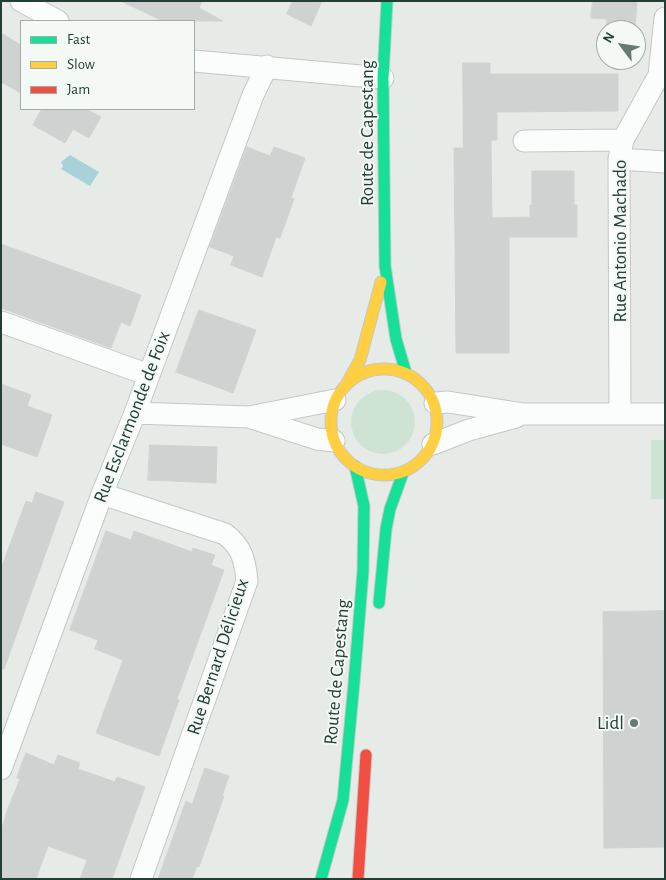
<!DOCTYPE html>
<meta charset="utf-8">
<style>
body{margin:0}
#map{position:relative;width:666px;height:880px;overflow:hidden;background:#e6ebe8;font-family:"Alegreya Sans",sans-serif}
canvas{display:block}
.frame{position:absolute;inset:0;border:2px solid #233e36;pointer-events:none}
.legend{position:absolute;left:20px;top:20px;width:175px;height:90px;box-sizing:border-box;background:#f4f9f6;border:1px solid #a0aea9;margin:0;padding:6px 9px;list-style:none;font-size:15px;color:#233e36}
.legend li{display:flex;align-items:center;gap:10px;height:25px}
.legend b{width:25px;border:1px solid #a0aea9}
.north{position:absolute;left:596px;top:20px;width:50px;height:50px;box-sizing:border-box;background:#f4f9f6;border:1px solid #a0aea9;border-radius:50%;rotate:301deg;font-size:14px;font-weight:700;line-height:20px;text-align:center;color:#233e36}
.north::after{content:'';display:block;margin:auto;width:18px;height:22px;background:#677b74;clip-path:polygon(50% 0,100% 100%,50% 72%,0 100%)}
</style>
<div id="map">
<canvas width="666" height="880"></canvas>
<div class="frame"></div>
<ul class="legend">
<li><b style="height:6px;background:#16e098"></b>Fast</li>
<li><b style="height:6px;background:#ffcf43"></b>Slow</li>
<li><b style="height:6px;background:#f24e42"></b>Jam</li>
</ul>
<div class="north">N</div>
</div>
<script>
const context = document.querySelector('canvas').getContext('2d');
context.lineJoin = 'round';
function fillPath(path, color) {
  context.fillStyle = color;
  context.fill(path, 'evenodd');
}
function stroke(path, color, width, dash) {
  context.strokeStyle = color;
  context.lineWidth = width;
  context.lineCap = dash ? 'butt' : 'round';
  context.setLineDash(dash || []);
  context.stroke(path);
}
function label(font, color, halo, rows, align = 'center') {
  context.font = font + ' "Alegreya Sans",sans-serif';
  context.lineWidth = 4;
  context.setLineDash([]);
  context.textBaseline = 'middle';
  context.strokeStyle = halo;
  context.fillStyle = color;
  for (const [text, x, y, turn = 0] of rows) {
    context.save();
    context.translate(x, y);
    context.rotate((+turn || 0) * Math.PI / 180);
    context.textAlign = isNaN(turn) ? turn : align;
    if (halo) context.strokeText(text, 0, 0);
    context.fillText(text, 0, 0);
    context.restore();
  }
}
fillPath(new Path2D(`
 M351 422a32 32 0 1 1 64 0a32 32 0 1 1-64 0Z
 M651,440h14v59h-14z`), '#cfe3d5');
fillPath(new Path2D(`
 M70,155l29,17 -9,14 -29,-17 2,-3 -2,-4z`), '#a8d2d7');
const building = new Path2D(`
 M121,1h81l-3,7 24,13h-60z
 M293,1h29l-11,25 -24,-12z
 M593,1h44l-2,29h-29l1,-11 -16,-1z
 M1,33l20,12v48l-20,-11z
 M463,63h27v11h128v37l-121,1v28h-6l1,78 38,-1v-12h2v-34h42v34h3v32h-68v116h-53l-2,-205h9z
 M42,109h44l15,8 -12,21 -16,-9 -8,14 -32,-18z
 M247,147l23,9 4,-9 31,11 -14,40 3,1 -14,39 -4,-1 -14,40 -31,-12 3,-9 -24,-9z
 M1,244l140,51 -11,31 -9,-4 -10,26 -110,-40z
 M199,310l57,20 -23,63 -57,-21z
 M1,384l30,11 -4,11 25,9 -15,42 -36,-13z
 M150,445l67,2 -1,36 -68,-3z
 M36,492l28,10 -60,167h-3v-100l25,-68 6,2z
 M106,531l25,9 3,-9 58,21 1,-4 22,7 -4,10 13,5 -47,129 2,1 -20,56 -63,-23 27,-73 -28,-11 3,-9 -28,-10z
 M665,611v236l-61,1 -1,-236z
 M26,753l28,12 4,-10 22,8 -2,6 37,13 2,-5 28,10 -33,92h-32l7,-19 -39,-14 -12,33h-35v-48l7,-23 12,-29 -3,-1z
 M205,768l24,8 -7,20h2l-25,71 -2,-1 -5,13h-34l28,-78 6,3z`);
fillPath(building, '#ced3d1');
stroke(building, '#ced4d1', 1);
const street = new Path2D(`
 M21,1l37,20
 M194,61l189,17
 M524,141l99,-1
 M619,159l46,3
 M1,322l148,53
 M435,403l13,-1 76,12h141
 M135,413l114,4 86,-17
 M620,413l-1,-254 4,-19 36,-65 6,-57
 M252,418l65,21 17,2
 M433,444l36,-14 47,-13
 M102,494l123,40c17,13 20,26 22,47l-106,298
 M1,769l101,-275 33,-81 118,-318 14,-29`);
const fast = new Path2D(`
 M387,1l-4,77 2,188 11,73 10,34
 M379,603l7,-74 4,-20 13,-36
 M321,879l22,-79 11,-117 9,-112 1,-65 -9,-40`);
const slow = new Path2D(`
 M331 422a53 53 0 1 1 106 0a53 53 0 1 1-106 0Z
 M347,383l13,-23 21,-78`);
const jam = new Path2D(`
 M358,879l8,-124`);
stroke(street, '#c3c8c5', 23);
stroke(fast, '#c2cac7', 13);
stroke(slow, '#c2cac7', 13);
stroke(jam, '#c2cac7', 13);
stroke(street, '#fbfcfc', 21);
stroke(fast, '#16e098', 11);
stroke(slow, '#ffcf43', 11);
stroke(jam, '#f24e42', 11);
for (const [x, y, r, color] of [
 [634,723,5,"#677b74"]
]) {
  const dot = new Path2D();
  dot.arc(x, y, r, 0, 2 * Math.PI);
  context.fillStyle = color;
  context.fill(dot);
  stroke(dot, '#f4f9f6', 2);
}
label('19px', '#233e36', '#f4f9f6', [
 ["Route de Capestang",367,133,-90],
 ["Rue Antonio Machado",620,241,-90],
 ["Rue Esclarmonde de Foix",132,417,-69],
 ["Rue Bernard Délicieux",218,657,-72],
 ["Route de Capestang",337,672,-85]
]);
label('19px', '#233e36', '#f4f9f6', [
 ["Lidl",624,723]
], 'right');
</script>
